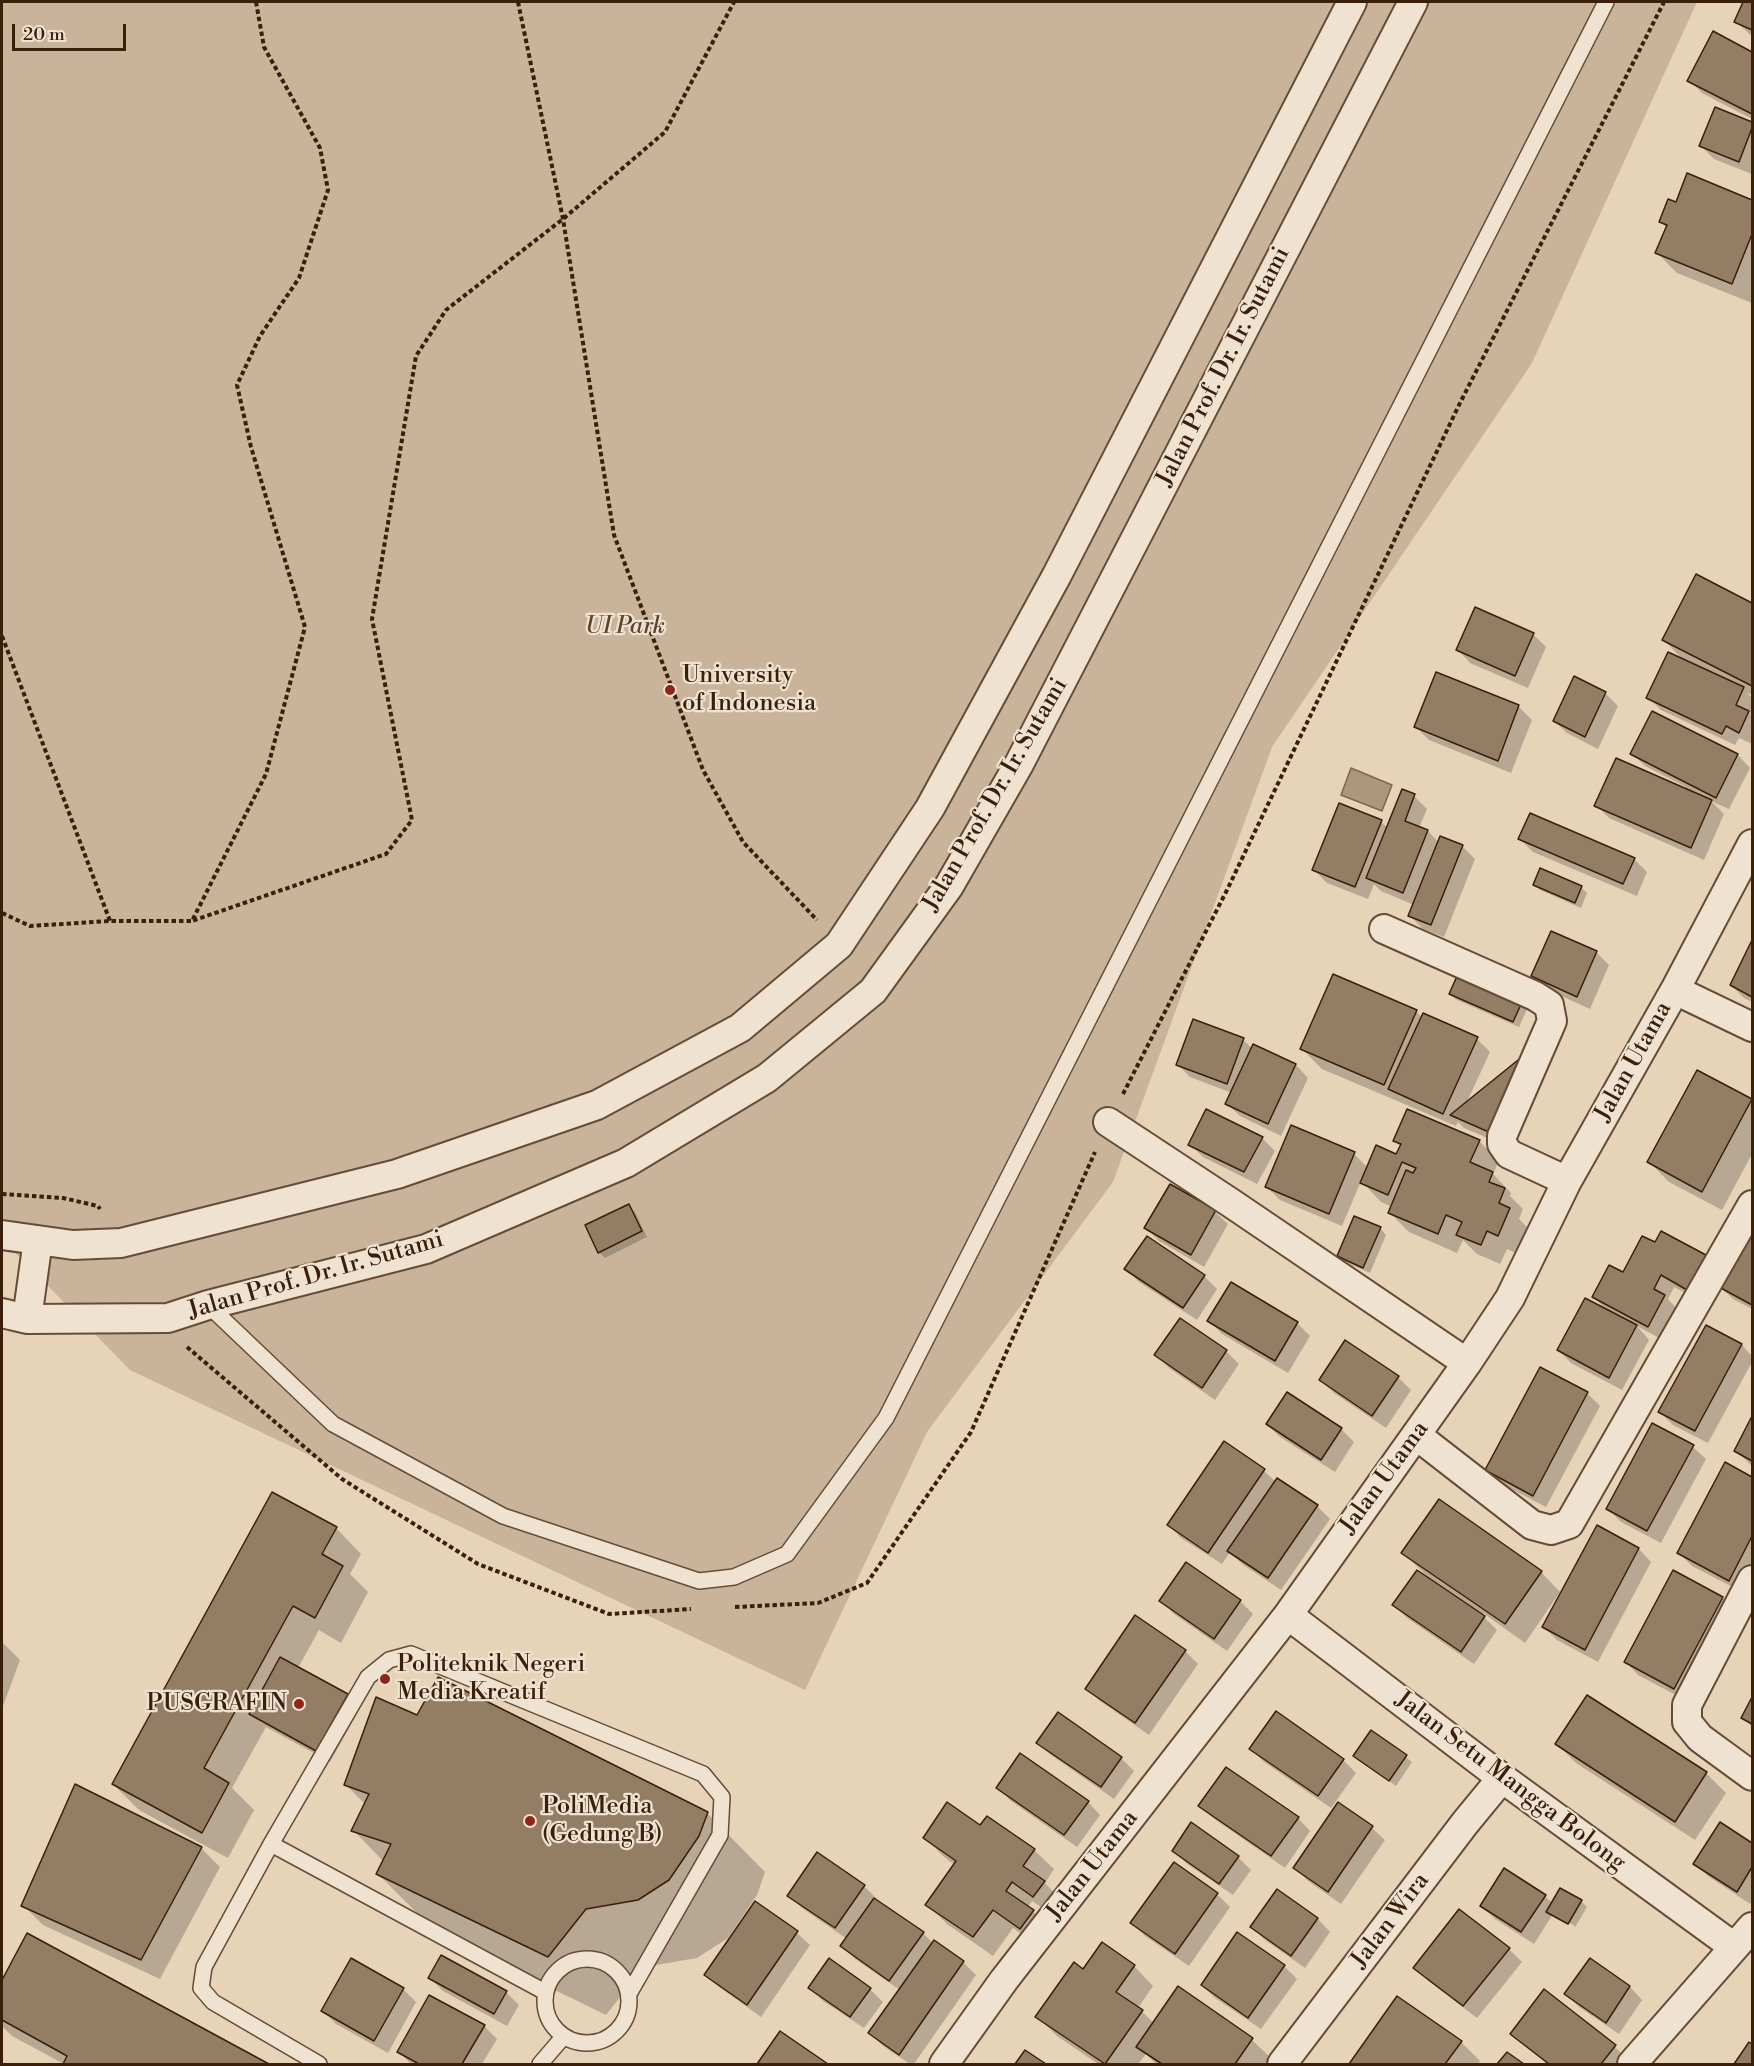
<!DOCTYPE html>
<style>
body{margin:0}
#map{position:relative;width:1754px;height:2066px;overflow:hidden;background:#e6d3b8;font-family:"Libre Bodoni",serif}
canvas{display:block}
.frame{position:absolute;inset:0;border:3px solid #3a1f0b;pointer-events:none}
.scale{position:absolute;left:12px;top:24px;width:114px;height:27px;box-sizing:border-box;border:3px solid #3a1f0b;border-top:0;padding-left:8px;font-size:18px;line-height:21px;white-space:nowrap;color:#3a1f0b;-webkit-text-stroke:4px #efe2d1;paint-order:stroke}
</style>
<div id="map">
<canvas width="1754" height="2066"></canvas>
<div class="frame"></div>
<div class="scale">20 m</div>
</div>
<script>
const context = document.querySelector('canvas').getContext('2d');
context.lineJoin = 'round';
function fillPath(path, color) {
  context.fillStyle = color;
  context.fill(path, 'evenodd');
}
function stroke(path, color, width, dash) {
  context.strokeStyle = color;
  context.lineWidth = width;
  context.lineCap = dash ? 'butt' : 'round';
  context.setLineDash(dash || []);
  context.stroke(path);
}
function label(font, color, halo, rows, align = 'center') {
  context.font = font + ' "Libre Bodoni",serif';
  context.lineWidth = 4.5;
  context.setLineDash([]);
  context.textBaseline = 'middle';
  context.strokeStyle = halo;
  context.fillStyle = color;
  for (const [text, x, y, turn = 0] of rows) {
    context.save();
    context.translate(x, y);
    context.rotate((+turn || 0) * Math.PI / 180);
    context.textAlign = isNaN(turn) ? turn : align;
    if (halo) context.strokeText(text, 0, 0);
    context.fillText(text, 0, 0);
    context.restore();
  }
}
fillPath(new Path2D(`
 M2,2h1695l-165,361 -260,384 -159,435 -186,250 -122,258 -675,-320 -128,-131z`), '#c9b49b');
const water = new Path2D(`
 M1351,768l41,17 -10,26 -41,-16z`);
fillPath(water, '#ac967d');
stroke(water, '#7e664f', 1.5);
fillPath(new Path2D(`
 M1744,2h8v34l-16,-14z
 M1714,33l38,20v66l-50,-26 -13,-13z
 M1715,109l37,14v51l-38,-15 -13,-13z
 M1688,175l64,26v102l-75,-30 -20,-20 10,-25 -6,-6 16,-18z
 M1697,576l55,28v91l-5,-2 5,5v11l-2,5 2,3v27l-13,-6 -4,7 -74,-35 -13,-13 37,-35 -21,-22z
 M1533,634l13,13 -18,41 -58,-25 -12,-13z
 M1437,674l82,33 13,13 -21,53 -82,-33 -13,-13z
 M1605,693l13,13 -20,43 -31,-16 -13,-12z
 M1653,713l85,42 12,13 -21,41 -18,-8 13,13 -20,46 -95,-42 -13,-13 89,-15 1,-3 -41,-21 -13,-13z
 M1414,796l13,13 -8,19 9,3 11,12 23,3 13,13 -31,78 -21,-8 -13,-13 4,-11 -33,-14 -7,-7 -6,15 -41,-16 -13,-13 26,-65 41,17 7,6z
 M1520,839l114,20 13,13 -10,24 -104,-44z
 M1534,884l47,3 6,6 -6,15 -41,-18z
 M1752,944v58l-8,-4 -13,-13z
 M1596,952l13,13 -19,44 -44,-20 -13,-13z
 M1450,994l71,9 6,6 -8,18 -62,-27z
 M1416,1011l6,7 2,-3 53,24 13,13 -24,52 38,41 -40,-17 -6,-6 -2,4 -134,-57 -20,-20z
 M1243,1040l10,9 1,-3 42,19 12,13 -27,58 -41,-20 -13,-12 5,-11 -42,-16 -13,-13z
 M1698,1072l54,29v53l-30,56 -53,-28 -20,-20z
 M1262,1138l13,13 -18,33 -54,-27 -13,-13z
 M1395,1141h84l20,20 -6,13 18,19 -1,3 13,13 -4,10 10,10 -11,25 -11,-5 -7,15 -23,-10 -14,-14 -6,13 -48,-21 -19,-19 2,-6 -11,-5 -20,-21 -19,45 -62,-26 -13,-13 87,-33 14,14 29,-12 4,-9z
 M1170,1186l45,26 13,12 -24,43 -45,-26 -13,-13z
 M629,1206l6,6 12,25 -42,21 -6,-6z
 M1752,1226v83l-19,-10 -13,-12z
 M1380,1228l6,7 -16,38 -25,-11 -6,-6z
 M1656,1244l50,12 12,13 -17,32 -27,-14 -6,12 9,10 -16,30 -24,-13 12,14 -27,50 -51,-27 -13,-13 50,-39 -15,-14 30,-23z
 M1126,1269l78,7 13,13 -20,31 -58,-38z
 M1180,1320l46,31 13,13 -24,36 -46,-32 -13,-13z
 M1209,1321l88,2 13,13 -22,37 -66,-39z
 M1706,1327l36,18 10,11v6l-44,81 -35,-18 -13,-13z
 M1346,1343l52,34 13,13 -25,38 -52,-35 -13,-13z
 M1541,1369l46,24 13,13 -54,101 -46,-24 -13,-13z
 M1288,1394l53,35 13,13 -19,30 -55,-35 -13,-13z
 M1752,1420v46l-16,-15z
 M1225,1443l39,28 12,11 41,24 13,13 -49,71 -39,-26 -12,-12 -8,12 -41,-26 -12,-13z
 M1693,1447l13,12 -45,84 -40,-21 -13,-13z
 M1726,1464l26,15v94l-10,19 -50,-26 -13,-13z
 M336,1528l25,26 -11,20 18,18 -27,51 -22,-13 -21,38 49,27 13,13 -30,54 -64,-35 -34,61 22,22 -26,48 -89,-48 -26,-26z
 M1639,1549l12,13 -53,100 -41,-22 -13,-13z
 M1403,1553l138,19 19,20 -35,51 -42,-30 -1,2 15,15 -23,34 -67,-46 -13,-13 33,-29z
 M1674,1572l49,26 12,13 -48,90 -49,-26 -12,-13z
 M1161,1601h79l13,13 -26,37 -53,-37z
 M1136,1617l49,34 13,13 -49,71 -49,-34 -13,-13z
 M2,1642l18,18 -17,46 -1,-1z
 M1588,1697l118,76 20,20 -31,47 -119,-77 -19,-19z
 M1752,1700v27l-9,-10z
 M417,1717l290,96 58,59 -8,23 -29,43 -31,20 -53,9 -38,48 -170,-83 -58,-58 6,-12 -31,-32 13,-25 -21,-21z
 M1372,1732l40,30 -16,24 -41,-30z
 M1038,1743l83,15 13,13 -20,28 -63,-44z
 M1251,1749l92,11 13,13 -25,35 -67,-46z
 M998,1788l90,14 12,13 -23,32 -66,-46z
 M1339,1804l33,24 13,12 -44,64 -33,-23 -13,-13z
 M1200,1806l98,12 12,13 -25,37 -72,-50z
 M1720,1824l32,20v56l-2,4 -42,-28 -13,-13z
 M1192,1825l46,32 13,13 -18,25 -46,-31 -13,-13z
 M980,1828l54,22 20,19 -9,14 18,19 -10,13 -21,-14 -4,6 24,23 -12,17 -27,-19 -20,28 -46,-32 -20,-20 28,-39 -11,-8 -19,-19z
 M201,1848l19,19 -60,112 -117,-54 -20,-20z
 M818,1854l46,32 13,13 -1,2 47,32 10,10 1,-1 29,20 13,13 -62,89h-4l-27,-18 -13,-13 30,-43 -45,-31 -13,-13 5,-7 -45,-31 -13,-13z
 M1277,1891l41,28 12,13 -25,36 -40,-28 -13,-13z
 M1217,1894l13,13 -41,59 -44,-30 -13,-13z
 M1545,1896l8,8 28,-3 6,6 -13,22 1,-3 -22,-12 -19,30 -39,-25 -13,-13z
 M755,1904l42,29 13,12 -49,72 -42,-30 -13,-12z
 M28,1935l238,129h-202l-52,-28 -10,-10v-43z
 M1509,1949l13,13 -45,56 -50,-38 -12,-13z
 M442,1957l64,35 13,13 -12,21 -64,-35 -13,-13z
 M1590,1960l40,27 12,13 -23,34 -40,-27 -13,-13z
 M1134,1966l19,20 -15,22 16,15 24,-35 74,52 20,19 -4,5h-112l-10,-10 -8,10h-40l-41,-28 -20,-20 47,-45z
 M1284,1966l13,13 -36,50 -46,-31 -13,-13z
 M810,1988l60,1 13,13 -19,26 -41,-27z
 M403,1989l13,13 -28,51 -52,-29 -13,-13z
 M1397,1998l64,44 19,19 -2,3h-127z
 M484,2026l13,13 -15,25h-71l-12,-12z
 M781,2033l45,31h-67z
 M1512,2034l103,13 12,12 -4,5h-76z`), '#0003');
const building = new Path2D(`
 M1743,2h9v28l-18,-8z
 M1713,31l39,21v62l-65,-33z
 M1715,107l37,15v6l-13,34 -40,-16z
 M1687,173l65,27v34l-20,50 -77,-31 12,-28 -8,-3 9,-23 8,3z
 M1696,574l56,29v83l-90,-46z
 M1475,607l59,26 -19,43 -59,-26z
 M1668,652l76,35 -8,18 13,6 -10,22 -13,-7 -4,8 -76,-36z
 M1436,672l83,33 -21,56 -84,-34z
 M1574,676l32,16 -21,45 -32,-16z
 M1652,711l86,43 -22,44 -86,-44z
 M1616,758l96,42 -21,48 -97,-42z
 M1402,789l13,5 -10,27 23,9 -25,63 -37,-15z
 M1339,803l43,17 -27,67 -43,-17z
 M1530,813l105,45 -12,26 -105,-45z
 M1440,836l23,9 -32,80 -23,-9z
 M1540,868l42,18 -7,17 -42,-18z
 M1551,931l46,20 -20,46 -46,-21z
 M1752,940v57l-22,-12z
 M1333,974l84,36 -33,75 -84,-36z
 M1458,974l64,28 -9,20 -64,-28z
 M1423,1013l55,24 -35,77 -55,-25z
 M1193,1019l51,19 -17,46 -51,-19z
 M1253,1044l43,20 -28,60 -43,-20z
 M1523,1056l-32,77 -41,-18z
 M1697,1070l55,29 -50,93 -55,-30z
 M1206,1109l57,28 -19,35 -56,-27z
 M1407,1109l73,31 -10,22 23,10 -4,10 16,6 -6,15 11,5 -12,28 -11,-5 -6,14 -25,-10 6,-13 -16,-7 -8,19 -50,-21 18,-43 7,3 3,-5 -14,-6 -14,33 -28,-12 16,-38 20,9 5,-10 -8,-3z
 M1291,1125l64,27 -26,62 -64,-27z
 M1170,1184l46,26 -25,45 -47,-27z
 M629,1204l13,27 -44,22 -13,-28z
 M1354,1216l27,11 -18,41 -26,-12z
 M1752,1223v82l-33,-18z
 M1661,1231l45,24 -19,35 -26,-15 -7,14 11,6 -17,32 -56,-30 17,-32 14,7 19,-36 13,6z
 M1147,1236l58,39 -22,33 -59,-39z
 M1231,1282l67,40 -23,39 -68,-40z
 M1585,1298l52,27 -28,53 -52,-28z
 M1180,1318l47,32 -25,38 -48,-33z
 M1706,1325l36,19 -47,87 -37,-19z
 M1345,1340l54,36 -27,40 -53,-36z
 M1540,1367l48,25 -55,104 -48,-26z
 M1287,1392l55,36 -21,32 -55,-36z
 M1752,1416v45l-18,-10z
 M1652,1423l42,22 -47,86 -41,-22z
 M1224,1441l41,28 -57,84 -41,-28z
 M1725,1462l27,15v59l-23,45 -52,-28z
 M1277,1478l41,27 -50,73 -41,-27z
 M272,1492l65,35 -15,27 21,12 -28,52 -22,-12 -89,162 25,15 -27,50 -90,-49z
 M1439,1499l103,72 -37,53 -104,-71z
 M1597,1525l42,23 -54,102 -43,-23z
 M1186,1562l55,38 -27,39 -55,-38z
 M1417,1570l68,46 -24,36 -69,-47z
 M1673,1570l50,27 -49,92 -50,-27z
 M1135,1615l51,35 -51,73 -50,-34z
 M280,1657l68,37 -32,57 -67,-37z
 M438,1677l270,135 -9,24 -30,44 -31,20 -52,9 -38,48 -172,-83 15,-30 -40,-13 18,-37 -25,-9 32,-88 41,18z
 M1587,1695l120,77 -32,50 -120,-78z
 M1752,1697v27l-11,-6z
 M1276,1711l68,48 -26,37 -69,-47z
 M1058,1712l64,45 -21,30 -65,-44z
 M1371,1730l36,25 -18,26 -36,-25z
 M1020,1753l69,48 -25,34 -68,-47z
 M1226,1767l73,50 -28,39 -73,-50z
 M75,1784l127,63 -61,113 -120,-54z
 M947,1802l33,23 7,-9 48,33 -12,17 22,15 -12,16 -21,-15 -6,9 28,19 -14,19 -27,-19 -20,27 -48,-32 31,-44 -33,-23z
 M1338,1802l35,24 -45,66 -35,-24z
 M1191,1822l48,34 -20,28 -47,-33z
 M1720,1822l32,21v24l-15,25 -44,-28z
 M817,1852l48,33 -30,43 -48,-32z
 M1174,1862l44,31 -43,61 -45,-31z
 M1504,1868l42,27 -25,37 -41,-26z
 M1560,1888l22,12 -14,24 -22,-12z
 M1277,1889l41,29 -27,38 -41,-29z
 M874,1898l50,34 -35,49 -49,-35z
 M755,1901l43,30 -51,74 -43,-30z
 M1459,1909l51,39 -47,58 -50,-38z
 M1237,1932l48,33 -37,53 -47,-33z
 M27,1933l242,131h-206l4,-8 -65,-36v-40z
 M934,1940l30,21 -65,94 -31,-22z
 M1102,1942l33,23 -19,27 27,18 -38,54 -70,-47 39,-55 9,7z
 M441,1955l66,36 -13,23 -66,-36z
 M351,1958l53,30 -30,53 -53,-30z
 M829,1958l42,30 -21,29 -42,-29z
 M1590,1958l40,28 -24,37 -42,-29z
 M1178,1986l75,52 -18,26h-73l-26,-17z
 M1544,1989l72,56 -15,19h-52l-39,-30z
 M429,1995l56,30 -23,39h-43l-22,-12z
 M1397,1996l65,45 -17,23h-96z
 M780,2031l48,33h-71z
 M1749,2042l3,2v20h-18z
 M1025,2050l21,14h-31z
 M1507,2052l17,12h-27z`);
fillPath(building, '#937d65');
stroke(building, '#3a1f0b', 1.5);
const service = new Path2D(`
 M208,1305l125,119 170,92 196,65 35,-4 53,-23 99,-136 720,-1416
 M271,1844l274,148
 M545 2001a42 42 0 1 1 84 0a42 42 0 1 1-84 0Z
 M319,2064l-106,-62 -12,-14 3,-21 67,-123 97,-167 21,-17 22,-6 292,120 19,23 -2,38 -90,157
 M540,2064l24,-28`);
const minor = new Path2D(`
 M1384,929l151,67 14,9 3,16 -50,115v8l7,10 58,27
 M1675,990l77,37
 M1108,1122l123,81 236,160
 M2,1235l71,10 48,-2 276,-69 200,-69 143,-77 99,-83 91,-137 127,-233 295,-573
 M2,1313l25,6 141,-1 40,-13 218,-56 200,-86 141,-85 106,-87 76,-105 70,-122 394,-762
 M27,1319l11,-79
 M1416,1435l116,90 19,5 18,-6 183,-319
 M1752,1580l-65,125v17l13,16 52,38
 M1288,1615l214,163 232,169
 M944,2064l60,-84 284,-365 179,-252 43,-65 57,-117 108,-191 77,-146
 M1282,2064l183,-241 37,-45
 M1632,2064l120,-137`);
stroke(service, '#654c36', 18);
stroke(minor, '#654c36', 32);
stroke(new Path2D(`
 M256,2l8,45 56,101 8,42 -29,88 -39,58 -23,49 14,62 54,180 -39,147 -74,147 194,-67 26,-34 -40,-201 44,-263 30,-46 117,-91 102,-87 69,-130
 M518,2l45,217 51,316 89,235 40,72 74,78
 M2,636l108,285
 M2,913l28,13 80,-5h82
 M1123,1094l104,-204 233,-487 204,-401
 M2,1194l61,4 35,8 2,3
 M187,1347l155,132 136,85 131,50 82,-5
 M735,1607l83,-4 49,-20 104,-151 124,-280`), '#3a1f0b', 4, [4.5, 3]);
stroke(service, '#efe2d1', 15);
stroke(minor, '#efe2d1', 28);
for (const [x, y, r, color] of [
 [670,690,6,"#8f2418"],
 [385,1679,6,"#8f2418"],
 [299,1704,6,"#8f2418"],
 [530,1821,6,"#8f2418"]
]) {
  const dot = new Path2D();
  dot.arc(x, y, r, 0, 2 * Math.PI);
  context.fillStyle = color;
  context.fill(dot);
  stroke(dot, '#efe2d1', 2);
}
label('24px', '#3a1f0b', '#efe2d1', [
 ["Jalan Prof. Dr. Ir. Sutami",1224,367,-63],
 ["Jalan Prof. Dr. Ir. Sutami",996,795,-60],
 ["Jalan Utama",1634,1062,-61],
 ["Jalan Prof. Dr. Ir. Sutami",316,1276,-16],
 ["Jalan Utama",1385,1478,-54],
 ["Jalan Setu Mangga Bolong",1510,1782,37],
 ["Jalan Utama",1093,1866,-52],
 ["Jalan Wira",1391,1921,-53]
]);
label('italic 24px', '#5e442f', '#efe2d1', [
 ["UI Park",625,627]
]);
label('24px', '#3a1f0b', '#efe2d1', [
 ["University",682,676],
 ["of Indonesia",682,704],
 ["Politeknik Negeri",397,1665],
 ["Media Kreatif",397,1693],
 ["PUSGRAFIN",287,1704,"right"],
 ["PoliMedia",542,1807],
 ["(Gedung B)",542,1835]
], 'left');
</script>
